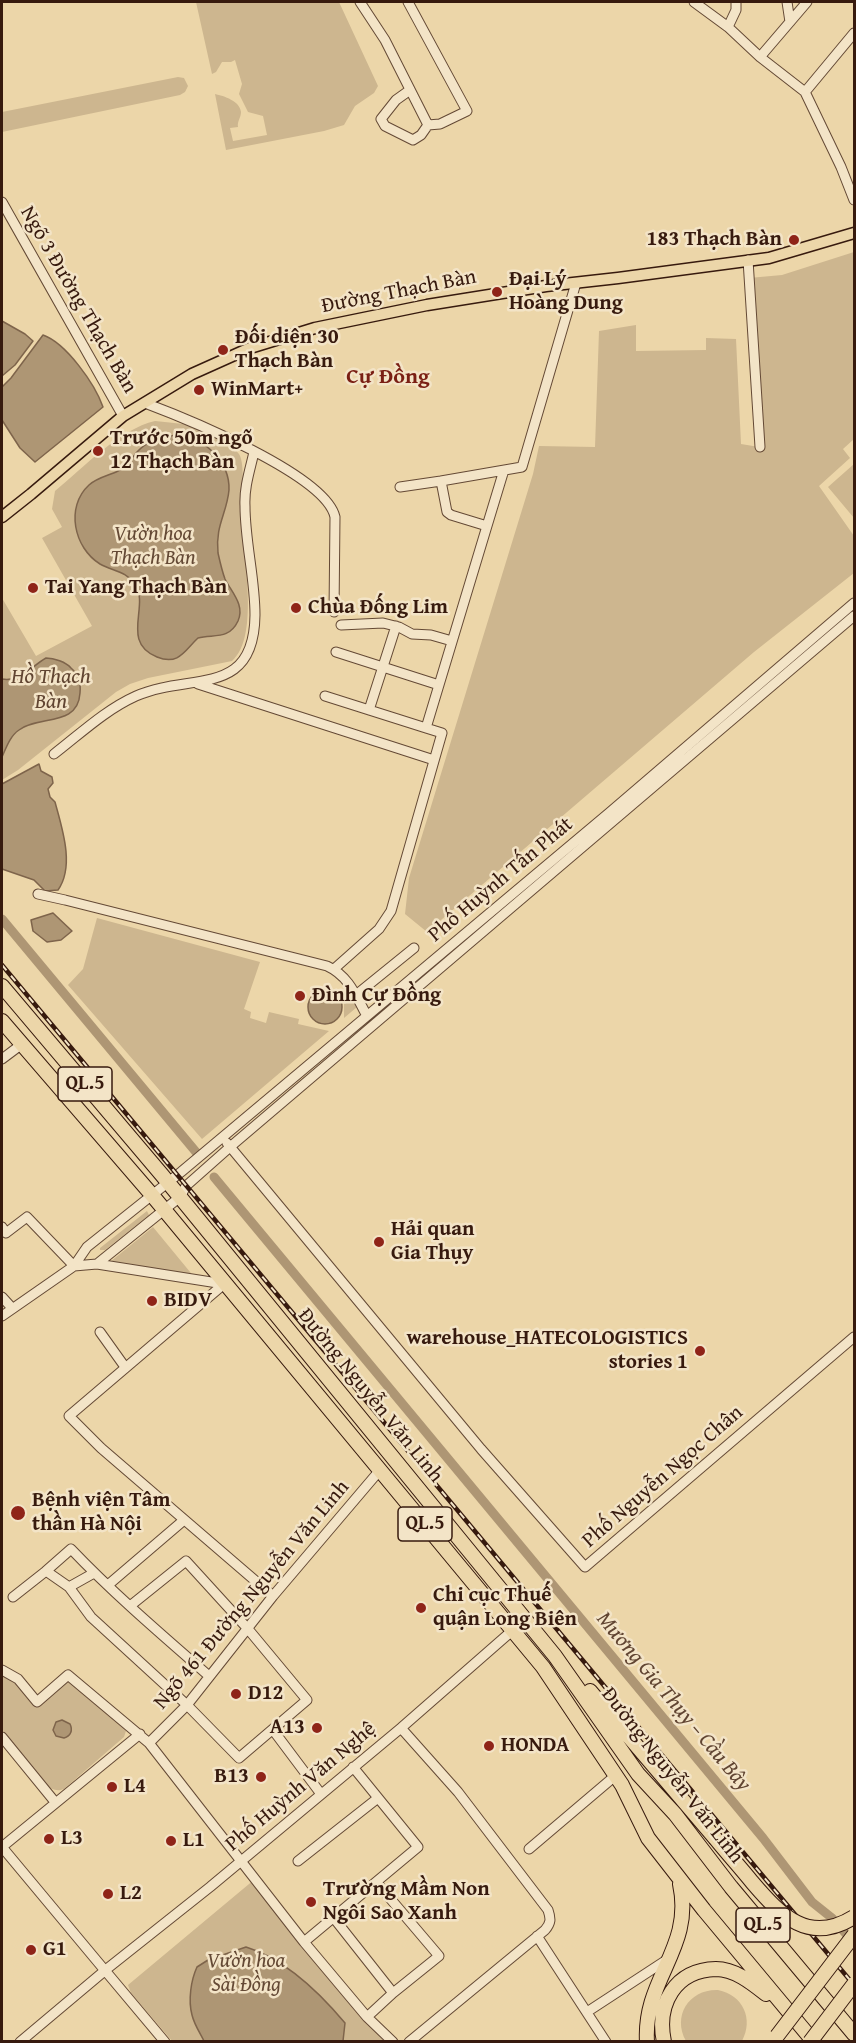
<!DOCTYPE html>
<meta charset="utf-8">
<style>
body{margin:0}
#map{position:relative;width:856px;height:2043px;overflow:hidden;background:#ecd6a9;font-family:"Gentium Book Plus",serif}
canvas{display:block}
.frame{position:absolute;inset:0;border:3px solid #371a0e;pointer-events:none}
</style>
<div id="map">
<canvas width="856" height="2043"></canvas>
<div class="frame"></div>
</div>
<script>
const context = document.querySelector('canvas').getContext('2d');
context.lineJoin = 'round';
function fillPath(path, color) {
  context.fillStyle = color;
  context.fill(path, 'evenodd');
}
function stroke(path, color, width, dash) {
  context.strokeStyle = color;
  context.lineWidth = width;
  context.lineCap = dash ? 'butt' : 'round';
  context.setLineDash(dash || []);
  context.stroke(path);
}
function label(font, color, halo, rows, align = 'center') {
  context.font = font + ' "Gentium Book Plus",serif';
  context.lineWidth = 5;
  context.setLineDash([]);
  context.textBaseline = 'middle';
  context.strokeStyle = halo;
  context.fillStyle = color;
  for (const [text, x, y, turn = 0] of rows) {
    context.save();
    context.translate(x, y);
    context.rotate((+turn || 0) * Math.PI / 180);
    context.textAlign = isNaN(turn) ? turn : align;
    if (halo) context.strokeText(text, 0, 0);
    context.fillText(text, 0, 0);
    context.restore();
  }
}
fillPath(new Path2D(`
 M196,2h143l39,84 -4,7 -19,13 -11,19 -20,6 -98,19 -11,-56c9,2 25,7 26,18 0,6 -4,9 -3,15l-8,1 3,13 34,-6 -4,-19 -15,-4 -9,-18 3,-10 -7,-24 -4,2h-9l-6,10 -4,2z
 M178,77l6,1 4,8 -3,6 -5,3 -178,37v-20z
 M854,252v187l-11,10 7,9 -31,28 35,50v37l-100,79 -327,280 -22,-18 4,-36 124,-404 6,-28 56,1 4,-116 37,-6v26l70,-1v-12l30,1 5,105 18,3 -10,-169 33,-3z
 M155,421c10,1 19,2 28,3 13,3 49,19 56,30 7,11 2,46 2,60 1,35 20,122 -9,147l-84,17 -18,6 -14,8 -98,78 -16,10v-182l34,58 56,-30 -50,-88 20,-11 -10,-18 3,-18c28,-23 65,-62 100,-70z
 M854,464v54l-26,-31z
 M97,918l163,44 -16,47 7,3 -1,6 16,5 3,-11 30,7 -1,5 31,7 -127,108 -134,-154 15,-16z
 M344,984l13,23 -13,11z
 M147,1211l2,4 -44,35h-5v-2z
 M153,1227l42,51 -85,-16z
 M2,1673l14,10 17,20 31,-24 6,2 51,43 5,7 -2,6 -60,52c-8,3 -12,0 -19,-4l-43,-56z
 M255,1879l136,162h-219l-41,-48 -3,-8z
 M718,1990c25,5 36,29 24,51h-56c-14,-25 3,-52 32,-51z`), '#cdb68f');
const water = new Path2D(`
 M2,321l23,13 8,7 -18,24 -13,11z
 M43,335c23,8 52,49 60,72l-68,55 -15,-14 -18,-28v-33l9,-9z
 M178,435c27,3 52,27 51,55 -2,23 -14,36 -11,63 2,9 4,18 7,26 7,14 20,26 13,42 -9,19 -24,13 -40,17 -13,12 -19,28 -41,19 -37,-15 -7,-51 -22,-73 -9,-13 -23,-13 -35,-20 -26,-16 -35,-57 -11,-79 9,-8 19,-9 29,-14 9,-4 12,-11 19,-19 11,-12 25,-16 41,-17z
 M46,658c8,0 20,4 25,10 8,7 10,14 9,25 -2,34 -41,22 -61,37 -9,6 -13,18 -17,27v-78c20,3 28,-12 44,-21z
 M39,764l2,7 11,6 1,6 -5,6 2,8 5,5c7,26 20,64 3,88l-13,1 -11,-11 -32,-11v-85z
 M53,913l19,18 -11,9 -14,2 -14,-11 -2,-11z
 M308 1007a17 17 0 1 1 34 0a17 17 0 1 1-34 0Z
 M62,1720l8,4c3,6 1,12 -6,14l-8,-2 -3,-6 3,-8z
 M246,1947c39,12 73,45 99,76l-2,18h-139c-4,-8 -10,-17 -12,-26 -4,-15 -1,-35 5,-48l11,-7z`);
fillPath(water, '#ae9674');
stroke(water, '#7e644b', 1.5);
stroke(new Path2D(`
 M2,919l194,233
 M214,1177l549,661 49,64 20,16 22,25`), '#ae9674', 9);
const minor = new Path2D(`
 M360,2l25,38 43,85
 M408,2l59,109 -27,13 -12,1 -7,10 -8,5 -28,-14 -4,-7 15,-19 14,-10
 M694,2l34,25 32,30 45,35 36,75 13,33
 M787,2l3,20
 M728,27l8,-17v-8
 M760,57l47,-55
 M805,92l49,-59
 M2,202l121,214
 M748,260l12,187
 M145,403c40,15 181,72 190,114l-1,95
 M441,481l81,-14 54,-184
 M487,526l17,-56
 M341,625l42,-2 16,4 13,7 19,1 21,6
 M336,652l103,33
 M198,684l236,76
 M325,696l101,32 61,-202 -36,-11 -4,-3 -6,-31 -41,6
 M369,710l27,-84
 M54,754c26,-20 51,-44 82,-58 54,-24 118,3 119,-81 0,-37 -10,-73 -10,-109 -1,-19 5,-36 9,-54
 M38,894l27,6 262,66c22,10 29,30 40,50
 M334,969l45,-40 12,-18 51,-178 -16,-5
 M356,995l58,-47
 M2,1059l20,-15
 M227,1143l254,306 104,118 269,-230
 M2,1227l4,6 21,-16 47,49
 M97,1264l127,20
 M74,1266l23,-2 83,-67 6,-11 44,-39 624,-531
 M224,1284l-155,132 32,32 172,148
 M2,1297l10,11
 M2,1316l72,-50 13,-19 94,-75 428,-359 245,-210
 M100,1332l25,35
 M108,1585l76,-65
 M69,1587l25,-14
 M13,1597l33,-26
 M130,1606l56,-45 62,68 59,71 -68,58 -52,-53 -96,-88 -22,-30 -23,-16 25,-22c43,45 91,86 138,127
 M2,1670l16,9 19,23 31,-27 81,68 155,199 63,75 26,25
 M401,1728l57,64 90,118c3,9 3,13 -3,20l-136,112
 M273,1730l48,64
 M2,1737l53,65
 M149,1743l38,-38 86,-109 107,-126
 M2,1847l138,-113
 M2,1847l100,120
 M529,1849l86,-73
 M298,1861l80,-63
 M333,1917l60,76
 M537,1936l69,106
 M304,1942l114,-95 -65,-80
 M108,1968l102,-81 191,-159 112,-98
 M108,1974l57,68
 M587,2012l81,-53
 M367,2017l26,-24 46,-37 -62,-73
 M20,2042l82,-69`);
const major = new Path2D(`
 M2,517l29,-23 92,-78 69,-42 58,-26 65,-20 112,-23 119,-19 72,-8 151,-20 85,-25`);
const highway = new Path2D(`
 M2,986l160,189 393,481 83,118 37,40 56,73 123,147
 M2,1021l150,174 391,472 79,118 26,53 56,72 110,132
 M590,1691l125,147
 M647,2042c-4,-64 47,-93 33,-158
 M664,2042c-8,-38 11,-72 52,-73 19,0 36,14 50,25`);
stroke(minor, '#644935', 11);
stroke(major, '#371a0e', 13);
stroke(highway, '#371a0e', 16);
stroke(minor, '#f3e4c7', 9);
stroke(major, '#ecd6a9', 10);
stroke(highway, '#ecd6a9', 14);
const rail = new Path2D(`
 M2,965l852,1020`);
stroke(rail, '#371a0e', 4.5);
stroke(rail, '#f3e4c7', 2, [7]);
const highwayBridge = new Path2D(`
 M715,1838c12,15 25,29 37,44 29,34 57,63 102,35
 M777,2036l77,-101
 M810,2042l44,-58`);
stroke(highwayBridge, '#371a0e', 16, []);
stroke(highwayBridge, '#ecd6a9', 14);
for (const [x, y, r, color] of [
 [794,240,6,"#8f2418"],
 [497,292,6,"#8f2418"],
 [223,350,6,"#8f2418"],
 [199,390,6,"#8f2418"],
 [98,451,6,"#8f2418"],
 [33,588,6,"#8f2418"],
 [296,608,6,"#8f2418"],
 [300,996,6,"#8f2418"],
 [379,1242,6,"#8f2418"],
 [152,1301,6,"#8f2418"],
 [700,1351,6,"#8f2418"],
 [18,1513,8,"#8f2418"],
 [421,1608,6,"#8f2418"],
 [236,1694,6,"#8f2418"],
 [317,1728,6,"#8f2418"],
 [489,1746,6,"#8f2418"],
 [261,1777,6,"#8f2418"],
 [112,1787,6,"#8f2418"],
 [49,1839,6,"#8f2418"],
 [171,1841,6,"#8f2418"],
 [108,1894,6,"#8f2418"],
 [311,1902,6,"#8f2418"],
 [31,1950,6,"#8f2418"]
]) {
  const dot = new Path2D();
  dot.arc(x, y, r, 0, 2 * Math.PI);
  context.fillStyle = color;
  context.fill(dot);
  stroke(dot, '#f3e4c7', 2);
}
for (const [x, y, w] of [
 [85,1084,54],
 [425,1524,54],
 [763,1925,54]
]) {
  const box = new Path2D();
  box.roundRect(x - w / 2, y - 17, w, 34, 4.5);
  context.fillStyle = '#f3e4c7';
  context.fill(box);
  stroke(box, '#371a0e', 1.5);
}
label('bold 20px', '#371a0e', null, [
 ["QL.5",85,1084],
 ["QL.5",425,1524],
 ["QL.5",763,1925]
]);
label('bold 21px', '#371a0e', '#f3e4c7', [
 ["183 Thạch Bàn",782,240,"right"],
 ["Đại Lý",509,280],
 ["Hoàng Dung",509,304],
 ["Đối diện 30",235,338],
 ["Thạch Bàn",235,362],
 ["WinMart+",211,390],
 ["Trước 50m ngõ",110,439],
 ["12 Thạch Bàn",110,463],
 ["Tai Yang Thạch Bàn",45,588],
 ["Chùa Đống Lim",308,608],
 ["Đình Cự Đồng",312,996],
 ["Hải quan",391,1230],
 ["Gia Thụy",391,1254],
 ["BIDV",164,1301],
 ["warehouse_HATECOLOGISTICS",688,1339,"right"],
 ["stories 1",688,1363,"right"],
 ["Bệnh viện Tâm",32,1501],
 ["thần Hà Nội",32,1525],
 ["Chi cục Thuế",433,1596],
 ["quận Long Biên",433,1620],
 ["D12",248,1694],
 ["A13",305,1728,"right"],
 ["HONDA",501,1746],
 ["B13",249,1777,"right"],
 ["L4",124,1787],
 ["L3",61,1839],
 ["L1",183,1841],
 ["Trường Mầm Non",323,1890],
 ["Ngôi Sao Xanh",323,1914],
 ["L2",120,1894],
 ["G1",43,1950]
], 'left');
label('21px', '#371a0e', '#f3e4c7', [
 ["Đường Thạch Bàn",399,292,-11],
 ["Ngõ 3 Đường Thạch Bàn",78,300,60],
 ["Phố Huỳnh Tấn Phát",501,880,-40],
 ["Đường Nguyễn Văn Linh",370,1396,51],
 ["Phố Nguyễn Ngọc Chân",663,1477,-41],
 ["Ngõ 461 Đường Nguyễn Văn Linh",252,1595,-50],
 ["Đường Nguyễn Văn Linh",672,1776,52],
 ["Phố Huỳnh Văn Nghệ",301,1787,-40]
]);
label('italic 21px', '#644935', '#f3e4c7', [
 ["Vườn hoa",153,535],
 ["Thạch Bàn",153,559],
 ["Vườn hoa",246,1962],
 ["Sài Đồng",246,1986]
]);
label('bold 22px', '#7a1f14', '#f3e4c7', [
 ["Cự Đồng",388,377]
]);
label('italic 22px', '#614532', '#f3e4c7', [
 ["Hồ Thạch",51,677],
 ["Bàn",51,702],
 ["Mương Gia Thụy – Cầu Bây",673,1702,50]
]);
</script>
